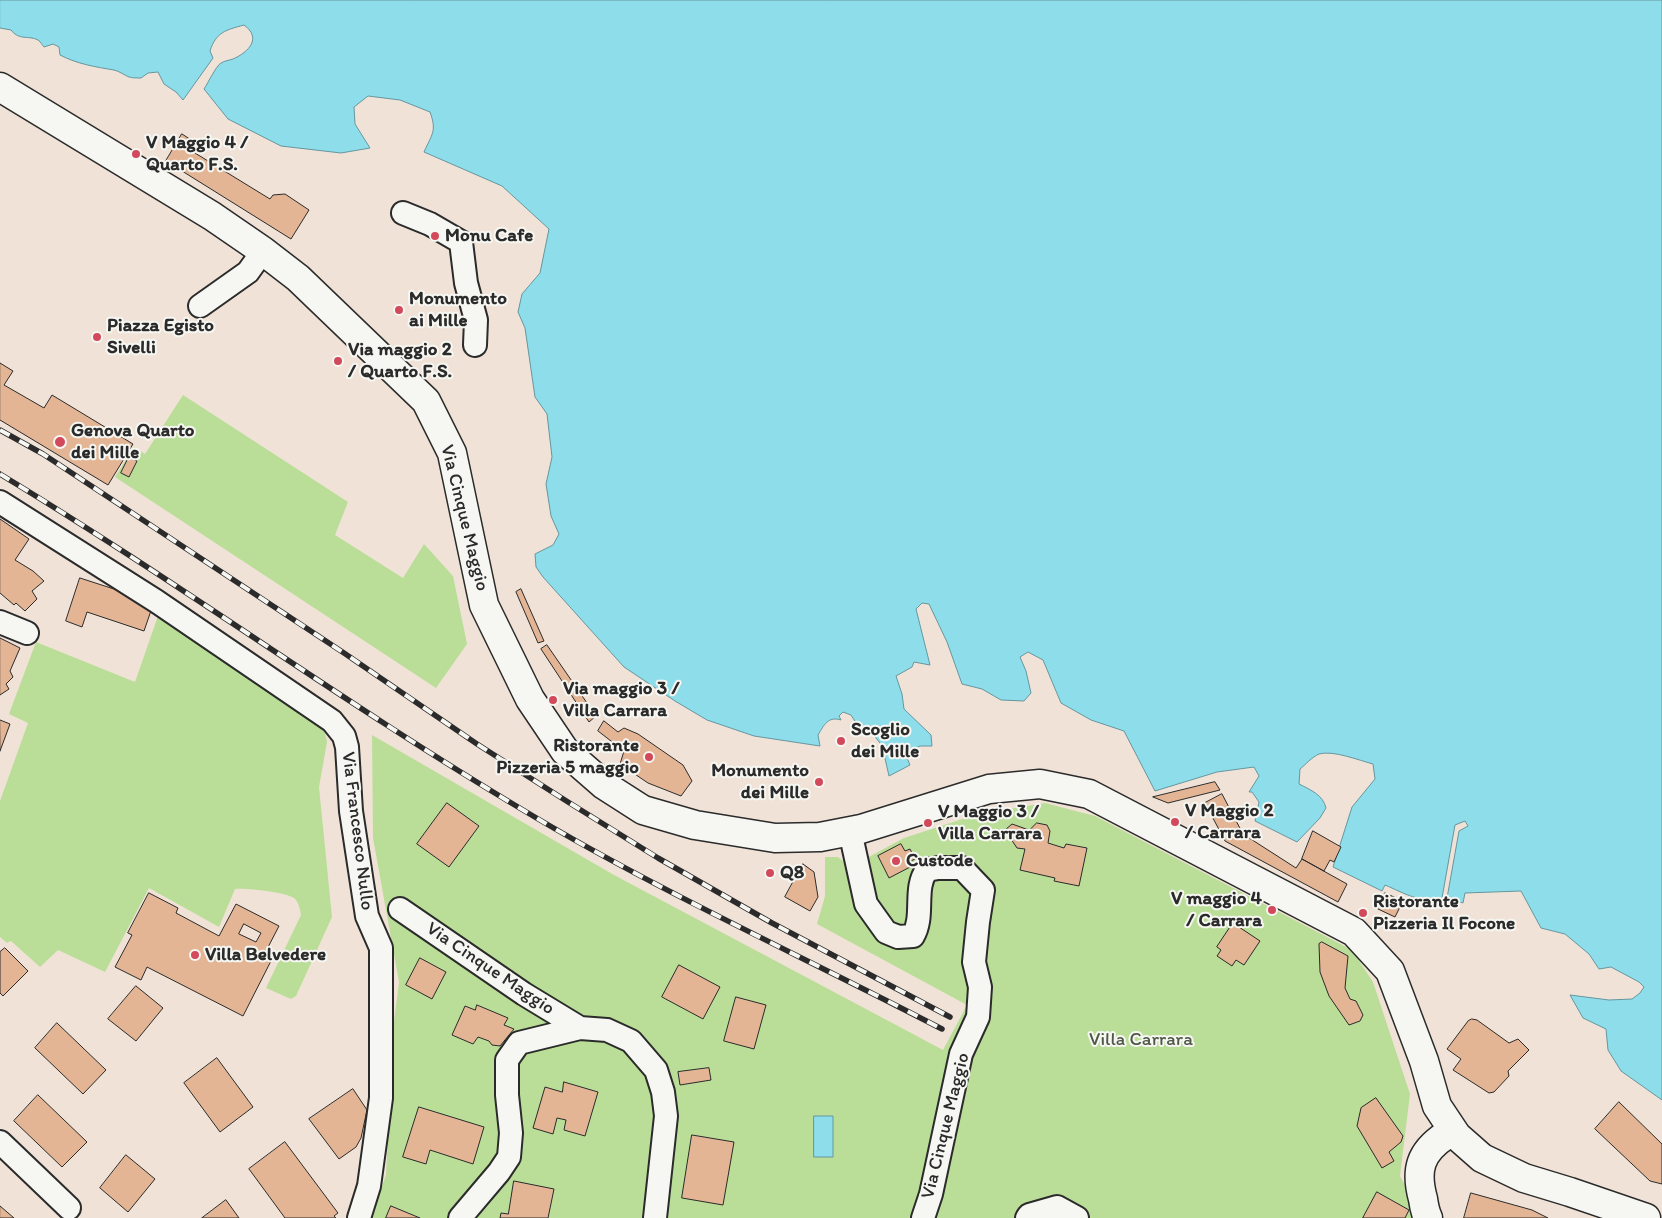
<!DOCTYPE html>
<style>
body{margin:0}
canvas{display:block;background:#f0e2d6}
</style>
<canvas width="1662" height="1218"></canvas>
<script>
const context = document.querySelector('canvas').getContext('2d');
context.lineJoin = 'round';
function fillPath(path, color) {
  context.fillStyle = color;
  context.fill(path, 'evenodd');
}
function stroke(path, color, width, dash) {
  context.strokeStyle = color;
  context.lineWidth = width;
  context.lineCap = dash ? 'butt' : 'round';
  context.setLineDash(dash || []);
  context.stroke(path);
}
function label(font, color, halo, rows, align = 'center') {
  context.font = font + ' Itim,sans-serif';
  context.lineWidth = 4;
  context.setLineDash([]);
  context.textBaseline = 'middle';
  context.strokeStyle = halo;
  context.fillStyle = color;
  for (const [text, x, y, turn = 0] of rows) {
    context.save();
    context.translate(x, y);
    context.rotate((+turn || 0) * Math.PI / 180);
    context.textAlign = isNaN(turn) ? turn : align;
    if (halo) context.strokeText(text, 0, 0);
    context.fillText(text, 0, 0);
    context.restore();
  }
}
fillPath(new Path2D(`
 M183,395l165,107 -13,33 68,43 21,-34 29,32 14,68 -31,44 -321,-211 19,-30 11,7z
 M158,616l161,108c5,6 7,11 8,18l-8,45 13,130 -36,79 -5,3 -25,-11 35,-73c-1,-5 -2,-11 -5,-15 -6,-8 -50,-12 -61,-11l-16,38 -70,-39 -44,84 -47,-22 -18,17 -29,-26 -4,2 -7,-6v-136l28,-78 -19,-9 27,-72 99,40z
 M372,735l242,140 329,175 24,-45 -150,-81 8,-28v-39h13l5,4 22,-2 39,-21 74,-24 67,-11 50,13 257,134 21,32 37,112 -10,82 22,42h-1051l15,-43 8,-154 5,-39 -26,-144z`), '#bade98');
const water = new Path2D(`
 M0,0h1662v1100l-41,-29 -13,-21 -2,-21 -23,-11 -13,-23 39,5 23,-1 8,-6 4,-6 -5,-5 -28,-15 -12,2 -10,-15 -24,-20 -24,-6 -20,-37 -56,2 -2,10 -16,-5 12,-67 9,-5 -3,-5 -10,4 -13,73c-21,6 -38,-5 -57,-13l-3,6 -49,-24 19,-60 23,-28 -2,-15c-15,-4 -40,-14 -54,-10 -7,3 -14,11 -19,15l-1,15c12,6 24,11 27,24l-6,10 -23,24 -42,-21 4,-19 -7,-10h-3l10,-16 -5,-9 -37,5 -62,19 -31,-60 -33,-11 -30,-17 -18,-43 -15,-8 -8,5 6,14 5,22 -7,8 -23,-1 -19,-11 -20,-5 -15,-42 -18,-38 -7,-1 -6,6 14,56 -16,-3 -2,5 -16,9 6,18 2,15 27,26 1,11h-12l-15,7 5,12 -21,11 -5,-22 3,-2 -18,-23 -11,-3 -7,-11 -8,-3 -4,4 2,4c-13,-4 -17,5 -23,15l2,11 -66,-10 -47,-16 -32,-19 -51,-34 -81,-90 -7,-10 -1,-13 18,-9 6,-11 -8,-18 -5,-32 6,-27 -5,-43 -12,-17 -10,-69 -7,-16 4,-18 18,-21 9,-44 -47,-43 -78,-34c8,-18 13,-21 6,-40l-30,-12 -32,-4 -14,11 1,17 15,24 -29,5 -60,-7 -53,-27 -24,-30c4,-6 12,-23 17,-26 3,-2 9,-3 12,-4 16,-7 29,-21 11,-34 -18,5 -28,7 -34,26l3,7 -30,42 -7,-8 -12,-8 -6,-12 -10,1 -7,5c-4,0 -9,0 -12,-1 -5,-2 -10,-6 -15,-7 -18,-3 -37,-6 -54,-15l-1,-8 -6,-3 -9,3c-2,-2 -3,-5 -6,-7 -9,-5 -19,1 -27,-10l-11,-2z
 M814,1116h19v41h-19z`);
fillPath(water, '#8dddea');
stroke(water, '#66969e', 1);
const building = new Path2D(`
 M182,134l17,11 -4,8 75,46 3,-4 12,-1 24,16 -18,29 -125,-78z
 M0,363l13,8 -9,14 40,23 8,-13 81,49 -25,41 -108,-65z
 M129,457l8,4 -8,16 -8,-4z
 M0,519l29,20 -14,21 18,11 11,10 -12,10 5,8 -12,12 -9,-8 -2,2 -14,-12z
 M80,578l74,24 -10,29 -57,-19 -5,15 -16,-6z
 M521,589l23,52 -6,2 -22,-51z
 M0,638l20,10 -10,23 3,6 -7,7 3,5 -9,6z
 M547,645l49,71 -7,6 -48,-73z
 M0,720l10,4 -10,27z
 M604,721l14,11 6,-4 14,6 45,31 9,16 -11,15 -33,-13 -28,-19 4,-13 -26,-20z
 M1215,782l5,8 -52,13 -15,-6z
 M1222,794l21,40 53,34 6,-9 45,25 -9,18 -113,-61 -20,-38z
 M447,803l32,23 -30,41 -32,-23z
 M1037,823l10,2 3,6 -2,12 16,5 2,-4 21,4 -8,38 -25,-5 1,-3 -35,-8 5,-21 -8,-1 -12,-18 7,-6 17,6z
 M1313,831l28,16 -7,15 -4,-2 -6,11 -22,-12z
 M901,844l4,7 5,-2 5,10 -6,3 3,4 -23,12 -11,-22z
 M803,864l11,8 4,25 -8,14 -25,-14z
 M149,893l29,15 -2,5 43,23 17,-32 43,22 -14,27 8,4 -30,59 -96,-49 -6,13 -26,-13 17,-32 -4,-2zM244,924l17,9 -5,9 -17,-8z
 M1385,893l18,8 -8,16 -17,-8z
 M1233,923l27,18 -16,24 -8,-5 -4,6 -15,-10 4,-6 -4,-3z
 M1322,942l26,14 -3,32 5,11 6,2 7,14 -3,6 -11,4 -20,-29 -9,-24 -1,-28z
 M5,948l23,23 -25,25 -3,-3v-41z
 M420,958l26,14 -14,27 -26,-14z
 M679,965l41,22 -17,32 -41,-22z
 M136,986l27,22 -27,33 -28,-22z
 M736,997l30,8 -12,44 -30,-8z
 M477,1005l31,13 -4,7 10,4 -14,17 -8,-1 -3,-4 -11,-4 -5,7 -21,-9 13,-29 10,4z
 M1472,1019l5,1 32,23 9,-4 11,11 -21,21 1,5 -15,16 -5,1 -36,-23 8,-11 -14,-10 21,-28z
 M57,1023l49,47 -23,24 -48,-46z
 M217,1058l36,49 -33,25 -36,-49z
 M709,1068l2,12 -31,5 -2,-13z
 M564,1082l34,10 -13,44 -21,-6 2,-10 -9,-2 -4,16 -20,-6 12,-41 17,5z
 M353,1089l14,21 -6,28 -5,9 -17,12 -30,-40z
 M38,1095l49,47 -25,25 -48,-46z
 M1376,1098l27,38 -2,6 -12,10 5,9 -12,7 -25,-42 4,-18z
 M1619,1102l43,42v40l-12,-3 -55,-52z
 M419,1107l65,20 -11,37 -43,-14 -4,14 -23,-7z
 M692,1135l42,7 -11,63 -41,-7z
 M285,1142l53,71 -4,3 2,2h-51l-36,-49z
 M126,1155l29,24 -27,33 -28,-24z
 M514,1181l40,8 -6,29h-48l1,-5 7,1z
 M1377,1192l32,18 -4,8h-42z
 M1471,1193l61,17 16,8h-84z
 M226,1200l13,18h-37z
 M0,1206l14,12h-14z
 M391,1206l29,12h-34z`);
fillPath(building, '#e3b594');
stroke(building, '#2b2b2b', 1);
const street = new Path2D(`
 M403,213l27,11 31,18 5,41 10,37 -1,25
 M200,306l48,-34 15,-21
 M0,502l156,99 176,120 12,15 3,11 4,64 16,105 14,32v150l-12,88 -10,32
 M0,622l27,11
 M850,831l16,73 20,28 12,5 15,-1c12,-20 0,-48 14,-66l11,-2h24l21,22 -5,32 -4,40 6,25 -2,30 -17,37 -30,140 -8,24
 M400,909l124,85 56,34
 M0,1142l69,66
 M460,1218l39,-46 10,-15 2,-24 -4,-38v-35l12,-17 61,-15 27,2 24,11 25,29 7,22 3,24 -11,102
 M1027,1218l2,-3 28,-8 20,11`);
const secondary = new Path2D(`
 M1428,1218c-3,-6 -4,-12 -5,-19 -8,-29 -3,-47 23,-64`);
const primary = new Path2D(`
 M0,87l212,129 51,35 35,27 128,123 26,52 32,152 46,94 35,52 39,34 39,25 52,15 80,13 45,-1 41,-8 128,-40 51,-5 49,10 265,138 36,39 34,90 13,45 20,30 25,22 42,20 46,14 76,26`);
stroke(street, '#2b2b2b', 26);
stroke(secondary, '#2b2b2b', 31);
stroke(primary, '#2b2b2b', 31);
stroke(street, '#f6f6f2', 22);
stroke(secondary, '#f6f6f2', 28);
stroke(primary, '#f6f6f2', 28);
const rail = new Path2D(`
 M0,430l43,24 301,199 133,91 91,58 90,56 114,65 178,94
 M0,474c177,107 345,230 523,336 135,81 279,146 419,219`);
stroke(rail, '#2b2b2b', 5.5);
stroke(rail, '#f6f6f2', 4, [11]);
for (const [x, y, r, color] of [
 [136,154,5,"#d1495b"],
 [435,236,5,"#d1495b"],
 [399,310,5,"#d1495b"],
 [97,337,5,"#d1495b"],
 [338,361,5,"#d1495b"],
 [60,442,6,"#d1495b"],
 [553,700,5,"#d1495b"],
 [841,741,5,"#d1495b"],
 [649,757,5,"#d1495b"],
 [819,782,5,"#d1495b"],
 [1175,822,5,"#d1495b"],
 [928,823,5,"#d1495b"],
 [896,861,5,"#d1495b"],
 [770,873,5,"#d1495b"],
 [1272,910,5,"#d1495b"],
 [1363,913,5,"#d1495b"],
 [195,955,5,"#d1495b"]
]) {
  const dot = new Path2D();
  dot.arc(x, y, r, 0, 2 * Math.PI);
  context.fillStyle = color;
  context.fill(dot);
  stroke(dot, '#f6f6f2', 2);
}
label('bold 19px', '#2b2b2b', '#f6f6f2', [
 ["V Maggio 4 /",146,143],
 ["Quarto F.S.",146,165],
 ["Monu Cafe",445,236],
 ["Monumento",409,299],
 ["ai Mille",409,321],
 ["Piazza Egisto",107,326],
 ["Sivelli",107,348],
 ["Via maggio 2",348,350],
 ["/ Quarto F.S.",348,372],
 ["Genova Quarto",71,431],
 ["dei Mille",71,453],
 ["Via maggio 3 /",563,689],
 ["Villa Carrara",563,711],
 ["Scoglio",851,730],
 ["dei Mille",851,752],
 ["Ristorante",639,746,"right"],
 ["Pizzeria 5 maggio",639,768,"right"],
 ["Monumento",809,771,"right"],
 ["dei Mille",809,793,"right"],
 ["V Maggio 2",1185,811],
 ["/ Carrara",1185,833],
 ["V Maggio 3 /",938,812],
 ["Villa Carrara",938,834],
 ["Custode",906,861],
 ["Q8",780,873],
 ["V maggio 4",1262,899,"right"],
 ["/ Carrara",1262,921,"right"],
 ["Ristorante",1373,902],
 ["Pizzeria Il Focone",1373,924],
 ["Villa Belvedere",205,955]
], 'left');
label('19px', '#2b2b2b', '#f6f6f2', [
 ["Via Cinque Maggio",464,518,76],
 ["Via Francesco Nullo",357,831,83],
 ["Via Cinque Maggio",490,969,34],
 ["Via Cinque Maggio",946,1126,-76]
]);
label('19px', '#4f5846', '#f6f6f2', [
 ["Villa Carrara",1141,1040]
]);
</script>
